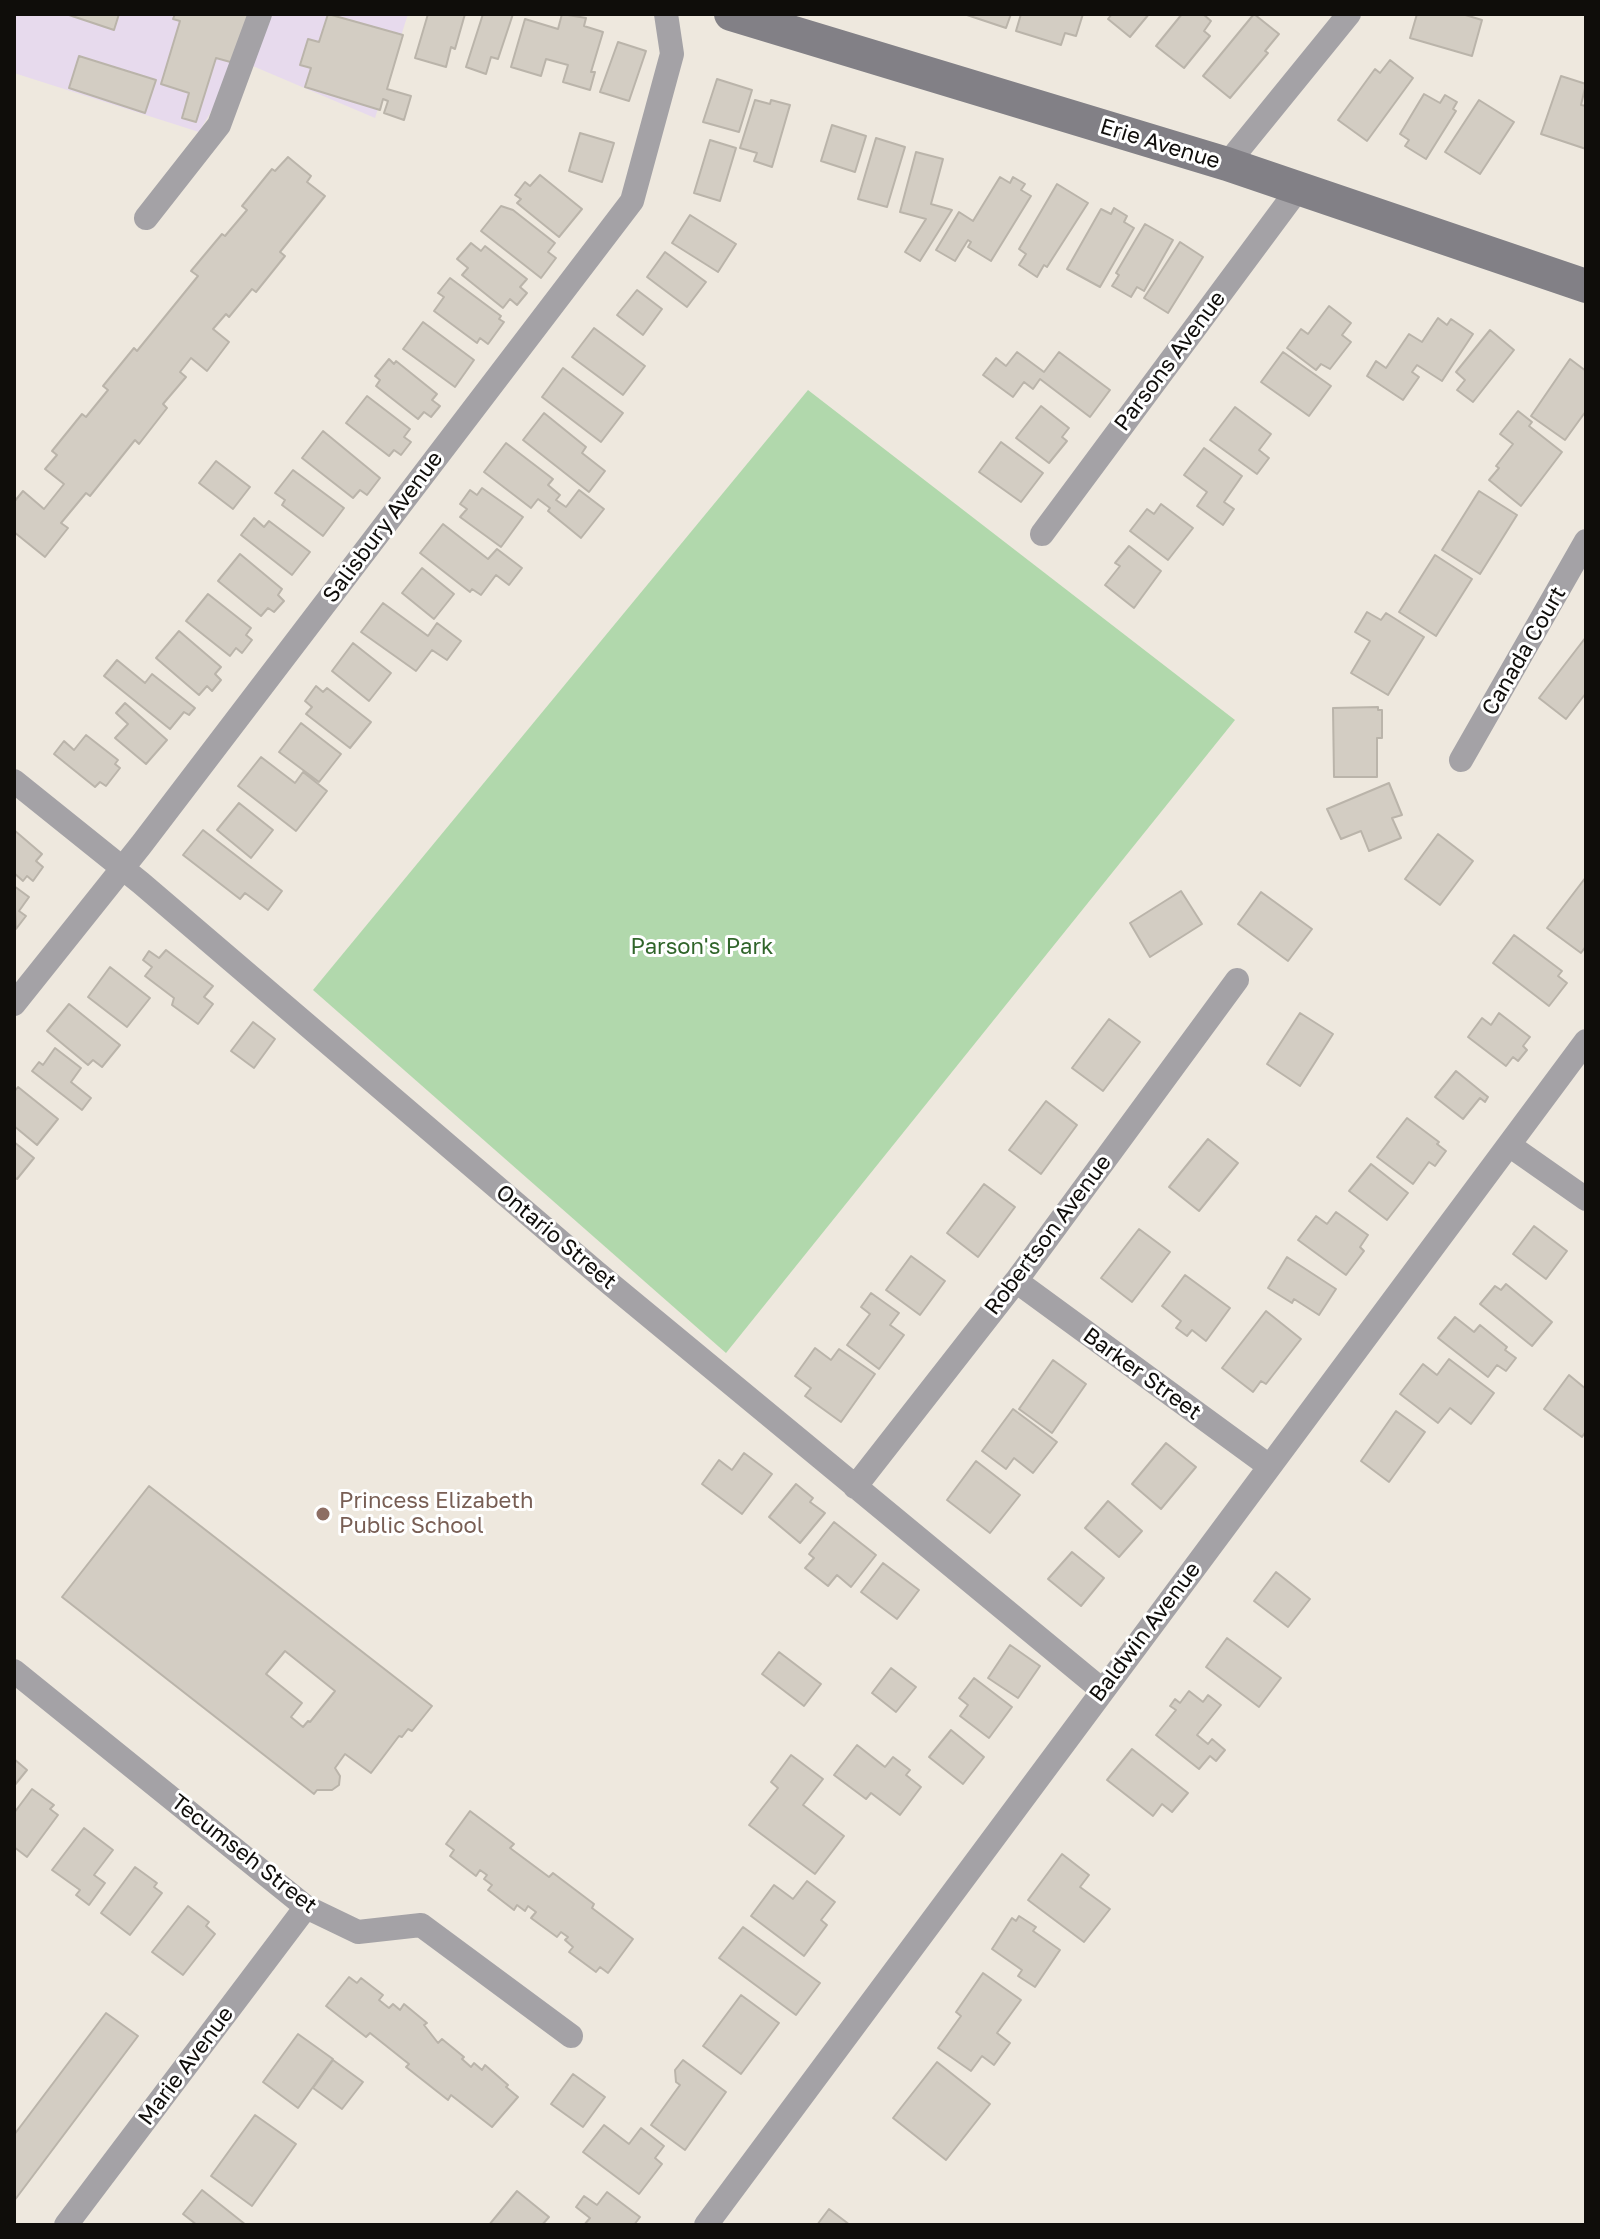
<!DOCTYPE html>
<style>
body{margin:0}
#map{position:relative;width:1600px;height:2239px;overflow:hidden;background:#eee8de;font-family:"Golos Text",sans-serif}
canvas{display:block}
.frame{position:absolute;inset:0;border:16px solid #0f0d0a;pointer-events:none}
</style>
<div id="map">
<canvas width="1600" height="2239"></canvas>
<div class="frame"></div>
</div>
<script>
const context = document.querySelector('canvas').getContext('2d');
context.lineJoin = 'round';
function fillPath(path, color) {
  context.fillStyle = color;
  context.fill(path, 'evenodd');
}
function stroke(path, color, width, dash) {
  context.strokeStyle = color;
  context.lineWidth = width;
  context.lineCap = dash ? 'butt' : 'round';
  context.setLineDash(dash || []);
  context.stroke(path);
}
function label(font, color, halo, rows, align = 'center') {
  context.font = font + ' "Golos Text",sans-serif';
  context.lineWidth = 6;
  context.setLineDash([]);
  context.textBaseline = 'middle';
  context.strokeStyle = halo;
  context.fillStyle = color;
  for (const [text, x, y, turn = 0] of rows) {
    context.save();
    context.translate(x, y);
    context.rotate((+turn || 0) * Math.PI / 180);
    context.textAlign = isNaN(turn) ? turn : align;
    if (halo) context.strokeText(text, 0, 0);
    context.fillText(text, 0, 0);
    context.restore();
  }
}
fillPath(new Path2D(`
 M14,14h394l-33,104 -134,-57 -42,71 -185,-59z`), '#e7daed');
fillPath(new Path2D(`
 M808,390l427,330 -509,633 -413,-363z`), '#b1d8ac');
const building = new Path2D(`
 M66,14h53l-5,16z
 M175,14h74l-15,49 -18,-5 -20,64 -14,-4 7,-25 -28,-9 19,-63 -7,-2z
 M328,14l75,21 -16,54 24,7 -7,24 -20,-7 4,-12 -5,-2 -3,11 -75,-23 6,-19 -11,-3 8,-26 11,3z
 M428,14h37l-10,35 -4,-2 -5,20 -31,-9z
 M483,14h30l-15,45 -7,-2 -5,17 -20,-7z
 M562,14l24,4 -2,8 19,6 -12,40h4l-5,18 -27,-8 5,-17 -22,-6 -5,17 -30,-9 14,-48 33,10z
 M964,14h47l-5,14z
 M1021,14h62l-7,22 -11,-3 -4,12 -45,-14z
 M1112,14h37l-19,23 -22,-18z
 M1182,14h21l8,7 -7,10 6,5 -26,32 -28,-22z
 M1254,14l25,20 -14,17 3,2 -38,45 -27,-22z
 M1417,14h45l20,6 -10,36 -62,-18z
 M618,42l28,9 -17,50 -29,-9z
 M79,56l77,24 -11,33 -76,-25z
 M1390,60l23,18 -46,63 -29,-21 37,-51 5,4z
 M1561,76l25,8 -5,21 5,1v43l-45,-15z
 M717,79l35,11 -13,42 -36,-10z
 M1424,94l16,9 5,-8 12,7 -4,7 3,2 -30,48 -21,-13 4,-6 -9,-6z
 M755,100l15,4 1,-4 19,5 -18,62 -18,-6 3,-8 -17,-5z
 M1479,100l35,22 -34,52 -35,-22z
 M832,125l34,11 -11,36 -34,-11z
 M580,133l34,10 -12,39 -33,-11z
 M876,138l29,9 -18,60 -29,-8z
 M710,140l26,8 -16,53 -26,-8z
 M916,152l27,7 -12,45 21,6 -32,51 -15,-9 21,-33 -26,-7z
 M288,157l23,19 -4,6 18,14 -45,56 5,4 -29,36 -4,-3 -23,28 -3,-3 -13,15 16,13 -22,29 -16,-13 -11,14 6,5 -23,27 4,4 -28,36 -4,-4 -45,56 -4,-3 -25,30 7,5 -23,29 -31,-25v-30l9,-11 21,18 20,-25 -19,-15 12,-14 -5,-4 30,-37 4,3 22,-27 -5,-4 31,-38 3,3 61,-75 -7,-5 31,-37 3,2 22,-26 -5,-4 30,-37 3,2z
 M540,175l42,34 -23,28 -42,-34 4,-4 -6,-4 10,-13 5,4z
 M1000,177l10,6 3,-6 12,7 -4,6 10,6 -40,65 -23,-14 3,-5 -3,-2 -13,21 -19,-11 23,-38 14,9z
 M1057,184l31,19 -41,64 -3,-2 -7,12 -18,-12 7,-11 -7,-5z
 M501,206l12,4 42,33 -7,9 8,6 -15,20 -60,-47z
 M1114,208l13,8 -3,6 10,6 -34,59 -33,-18 34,-60 10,5z
 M690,215l46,29 -18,28 -46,-29z
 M1145,224l28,16 -29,51 -7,-4 -6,10 -19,-11 7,-11 -3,-2z
 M1180,242l23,15 -35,56 -24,-15z
 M471,243l10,8 4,-5 42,33 -7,8 7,6 -10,12 -7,-6 -7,9 -41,-33 6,-7 -11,-9z
 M665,252l41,30 -19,25 -40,-30z
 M450,278l51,38 -2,3 5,3 -16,22 -8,-6 -3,5 -43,-32 10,-14 -6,-4z
 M637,290l25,19 -19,26 -26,-20z
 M1329,306l22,17 -9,12 9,7 -21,27 -9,-5 -5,6 -29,-22 14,-19 7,5z
 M1438,318l9,7 4,-6 22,15 -31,47 -25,-16 -5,7 7,5 -16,23 -36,-24 9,-15 10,7 23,-34 13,8z
 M423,322l51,38 -19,27 -52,-38z
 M594,328l51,38 -22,29 -51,-38z
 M1490,330l24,20 -41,52 -16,-12 8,-10 -9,-8z
 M1017,352l27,20 15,-20 51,38 -20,27 -50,-38 -7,10 -9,-7 -11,15 -30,-22 13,-17 10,8z
 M1283,352l48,34 -22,30 -48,-34z
 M389,359l5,5 2,-3 41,33 -5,6 8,6 -9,11 -7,-5 -6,7 -42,-33 4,-6 -5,-4z
 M1570,359l16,12v40l-21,29 -34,-24z
 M563,368l60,45 -22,29 -59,-45z
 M367,396l43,33 -6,8 7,5 -10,13 -7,-5 -5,6 -43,-33z
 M1041,406l28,22 -7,9 5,4 -18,22 -33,-25z
 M1235,407l36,27 -12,16 10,8 -12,16 -47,-34z
 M1518,411l14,11 -3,4 33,26 -41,54 -32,-26 10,-12 -3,-2 17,-22 -13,-10z
 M544,413l42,34 -4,6 23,18 -16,21 -66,-52z
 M323,431l57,47 -13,17 -7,-5 -7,8 -51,-40z
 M1001,442l42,31 -22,29 -42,-30z
 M506,443l47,36 -5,6 12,10 -4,5 10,7 13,-17 25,19 -23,29 -33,-27 2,-3 -12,-9 -7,9 -47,-36z
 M1204,448l38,28 -18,26 10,7 -11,16 -26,-19 10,-14 -23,-17z
 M216,461l34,26 -17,22 -34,-26z
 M293,470l51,38 -21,28 -41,-31 3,-5 -10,-7z
 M482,488l41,29 -22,30 -41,-30 7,-8 -7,-5 10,-14 7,5z
 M1479,491l38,24 -37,59 -38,-24z
 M1161,504l32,24 -25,32 -38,-29 17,-22 7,5z
 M254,518l10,9 5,-6 41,31 -18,23 -51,-40z
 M443,524l45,35 9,-10 25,19 -13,17 -13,-10 -15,20 -9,-6 -2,3 -50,-39z
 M1129,546l32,25 -27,37 -29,-23 15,-19 -5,-3z
 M240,554l42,35 -4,6 6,6 -10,11 -6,-4 -7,8 -43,-35z
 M1435,555l37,24 -36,57 -37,-24z
 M422,568l32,26 -20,25 -32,-26z
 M208,594l43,34 -5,7 6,5 -10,13 -6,-5 -6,8 -44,-35z
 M383,603l45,33 9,-13 24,18 -14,19 -15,-10 -16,21 -55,-39z
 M1367,612l14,8 5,-7 38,24 -36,58 -37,-22 19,-32 -15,-9z
 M179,631l42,36 -6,7 6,6 -9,11 -5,-5 -8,9 -43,-37z
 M1586,637v56l-20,26 -27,-21z
 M353,643l38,30 -22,28 -37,-30z
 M117,660l28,23 7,-9 43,34 -6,7 -5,-3 -14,17 -66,-53z
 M316,686l7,6 4,-4 44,34 -21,26 -44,-34 6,-7 -7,-6z
 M125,703l42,37 -21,24 -31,-26 13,-14 -12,-11z
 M1378,707v3h4v28h-5v39h-43l-1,-69z
 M301,723l40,31 -22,28 -40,-30z
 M86,735l32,25 -3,4 5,4 -14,18 -6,-4 -5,5 -41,-33 10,-13 10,9z
 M261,757l34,26 8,-11 24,19 -31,40 -58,-45z
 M1389,783l13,32 -10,3 9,20 -32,13 -8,-20 -20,8 -14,-30z
 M239,803l34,27 -22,28 -34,-28z
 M14,830l28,24 -6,7 7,6 -10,14 -6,-5 -4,5 -9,-8z
 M203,830l79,61 -14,19 -23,-17 -5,6 -57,-44z
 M1438,834l35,27 -33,44 -35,-26z
 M1586,877v69l-5,7 -34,-25z
 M14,886l15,11 -10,14 7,5 -10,13z
 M1181,891l21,33 -52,33 -20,-34z
 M1261,892l51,37 -24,32 -50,-37z
 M1514,935l48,36 -4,5 9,7 -18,23 -56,-43z
 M166,950l47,36 -9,11 9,7 -15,20 -26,-19 2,-7 -29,-22 7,-9 -9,-7 6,-9 10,7z
 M110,967l40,31 -23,29 -39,-30z
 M69,1004l51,41 -18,22 -9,-7 -5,5 -41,-34z
 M1300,1013l33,21 -33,52 -33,-22z
 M1499,1013l31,24 -7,9 4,4 -9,11 -5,-4 -7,9 -38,-29 14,-19 9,7z
 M1109,1019l31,23 -37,49 -31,-23z
 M253,1022l22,17 -21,29 -23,-17z
 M55,1048l26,20 -10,14 20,16 -9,12 -50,-39 7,-9 4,3z
 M1456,1071l32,26 -3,5 -5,-4 -17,21 -28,-22z
 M18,1087l40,32 -21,26 -23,-19v-34z
 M1046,1101l31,24 -36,49 -32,-24z
 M1407,1118l32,24 -2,2 9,7 -11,15 -6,-4 -16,22 -36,-27z
 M1208,1139l30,24 -39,48 -30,-24z
 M14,1142l20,16 -17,21 -3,-2z
 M1371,1164l37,29 -21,27 -38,-29z
 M984,1184l31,23 -37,50 -31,-24z
 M1336,1212l32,23 -8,12 4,4 -18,24 -48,-35 18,-24 11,8z
 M1534,1226l33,25 -21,28 -33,-25z
 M1139,1229l31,23 -38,50 -31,-24z
 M911,1256l34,25 -25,34 -34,-25z
 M1287,1257l49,32 -17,26 -25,-16 -2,4 -24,-15z
 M1185,1275l45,33 -24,33 -14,-11 -5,6 -11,-8 5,-7 -19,-15z
 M1506,1284l46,38 -20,24 -52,-42 15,-18 6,4z
 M871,1293l28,20 -9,12 14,10 -25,34 -32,-24 23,-31 -9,-7z
 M1266,1311l35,28 -35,45 -5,-3 -8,11 -31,-24z
 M1455,1317l19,15 6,-7 27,22 -2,3 11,8 -10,13 -9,-6 -9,12 -50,-39z
 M815,1348l16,12 8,-11 36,25 -34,48 -36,-26 6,-8 -16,-12z
 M1449,1359l45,34 -23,31 -21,-16 -12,15 -38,-29 23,-30 14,11z
 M1053,1360l33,24 -34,49 -33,-24z
 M1569,1375l17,14v42l-4,6 -38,-28z
 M1013,1409l44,33 -24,31 -19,-15 -8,11 -24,-18z
 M1396,1411l29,21 -36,50 -28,-21z
 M1166,1443l30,24 -35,42 -29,-25z
 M744,1453l28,21 -30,40 -40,-30 17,-24 13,10z
 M976,1461l44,34 -30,38 -43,-33z
 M796,1484l17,14 -3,4 15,11 -25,30 -31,-26z
 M149,1486l283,220 -20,25 -4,-2 -6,8 -3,-1 -28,37 -26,-19 -10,14 5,8 -1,9 -7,5h-15l-3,4 -252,-197zM285,1651l50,40 -25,31 -2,-1 -5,6 -12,-10 11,-14 -36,-29z
 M1108,1501l34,30 -23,26 -34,-29z
 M834,1522l42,33 -25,32 -14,-12 -9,11 -23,-18 9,-10 -5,-4z
 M1072,1552l32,26 -23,28 -33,-27z
 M883,1563l36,27 -22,29 -36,-27z
 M1276,1572l34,27 -22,28 -34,-26z
 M1227,1638l54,40 -22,29 -53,-40z
 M1010,1645l30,21 -22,32 -30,-20z
 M779,1652l42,32 -17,22 -42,-32z
 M891,1668l25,19 -20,25 -24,-19z
 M974,1678l38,29 -23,31 -29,-22 8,-11 -9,-7z
 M1189,1691l14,11 5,-7 13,10 -24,30 11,9 4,-5 13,11 -9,11 -6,-5 -11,13 -43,-34 20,-25 -6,-4 5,-7 5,4z
 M951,1730l33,27 -21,27 -34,-27z
 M857,1745l28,22 8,-10 17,13 -4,5 15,12 -21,28 -29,-22 -5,6 -32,-24z
 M1132,1749l56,44 -16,19 -10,-8 -9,12 -46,-36z
 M791,1755l32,24 -20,26 41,31 -29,38 -66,-49 29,-37 -7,-6z
 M14,1759l13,11 -13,16z
 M32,1789l22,16 -4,4 8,6 -31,42 -13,-10v-34z
 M470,1811l44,33 -4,4 39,29 4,-4 41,31 -2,4 41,31 -25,34 -8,-6 -4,5 -27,-20 4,-5 -8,-7 3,-3 -7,-5 -4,5 -26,-19 5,-6 -8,-6 -3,5 -8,-6 -3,5 -26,-20 4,-5 -8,-6 3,-4 -7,-5 -4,6 -26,-20 4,-6 -8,-6z
 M84,1828l29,22 -19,25 11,8 -16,22 -13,-10 4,-5 -28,-20z
 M1062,1854l27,21 -9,12 30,22 -26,33 -56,-42z
 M135,1867l22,16 -3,4 8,6 -32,42 -29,-22z
 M807,1881l28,21 -14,18 6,5 -23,31 -53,-40 23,-31 19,14z
 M188,1906l21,16 -3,4 9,8 -32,41 -31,-23z
 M1019,1916l17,11 -3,4 27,19 -25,37 -17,-11 4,-6 -30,-21 20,-31 4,3z
 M743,1927l77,56 -24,32 -77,-57z
 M983,1973l38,27 -24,33 13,10 -16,22 -12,-9 -11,15 -33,-23 23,-32 -5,-4z
 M349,1977l8,6 4,-5 22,17 -4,5 10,8 4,-4 7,6 4,-6 23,19 -3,2 14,18 4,-4 22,18 -2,2 9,8 3,-4 8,7 3,-5 23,20 -2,2 12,10 -26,30 -41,-32 -3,5 -42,-33 3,-3 -39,-31 -4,4 -40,-31z
 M741,1995l38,28 -38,51 -38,-28z
 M106,2013l32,23 -124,165v-66z
 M298,2034l35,25 -35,49 -35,-26z
 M333,2060l30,22 -21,27 -29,-21z
 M683,2060l43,32 -41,58 -34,-25 29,-40 -4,-3 -1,-12z
 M937,2062l53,42 -44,56 -53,-42z
 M573,2074l32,23 -22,30 -32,-23z
 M255,2115l41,29 -44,62 -41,-30z
 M604,2125l25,19 12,-16 23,18 -9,12 7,6 -23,30 -56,-42z
 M202,2190l44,35h-49l-14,-11z
 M517,2191l32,26 -7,8h-53z
 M607,2192l33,25 -6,8h-50l6,-7 -14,-11 8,-11 13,9z
 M829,2209l21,16h-33z`);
fillPath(building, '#d3cdc3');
stroke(building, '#bab4aa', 2);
stroke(new Path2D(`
 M1227,164l122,-150
 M146,218l73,-93 41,-111
 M1042,534l256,-345
 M1461,760l125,-219
 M14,781l127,102 455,389 506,418
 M14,1004l127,-159 491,-644 40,-147 -6,-40
 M1509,1145l77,54
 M1016,1281l253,185
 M855,1487l161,-206 221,-301
 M14,1671l292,236 52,25 63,-7 150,111
 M66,2225l240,-318
 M706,2225l880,-1184`), '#a4a2a6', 24);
stroke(new Path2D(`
 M731,14l496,150 359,122`), '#828086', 34);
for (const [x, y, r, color] of [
 [323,1514,8,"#8d6e63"]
]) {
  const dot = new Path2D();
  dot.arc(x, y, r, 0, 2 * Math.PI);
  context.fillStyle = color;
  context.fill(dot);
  stroke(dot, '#fff', 3);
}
label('22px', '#0f0d0a', '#fff', [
 ["Erie Avenue",1160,144,17],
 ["Parsons Avenue",1170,361,-53],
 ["Salisbury Avenue",383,527,-53],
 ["Canada Court",1524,651,-60],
 ["Robertson Avenue",1048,1235,-53],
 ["Ontario Street",556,1237,40],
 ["Barker Street",1142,1374,36],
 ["Baldwin Avenue",1145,1632,-53],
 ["Tecumseh Street",244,1854,38],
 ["Marie Avenue",186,2066,-53]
]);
label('22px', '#30652a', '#fff', [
 ["Parson's Park",702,947]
]);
label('22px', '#785e54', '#fff', [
 ["Princess Elizabeth",339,1501],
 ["Public School",339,1526]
], 'left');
</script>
